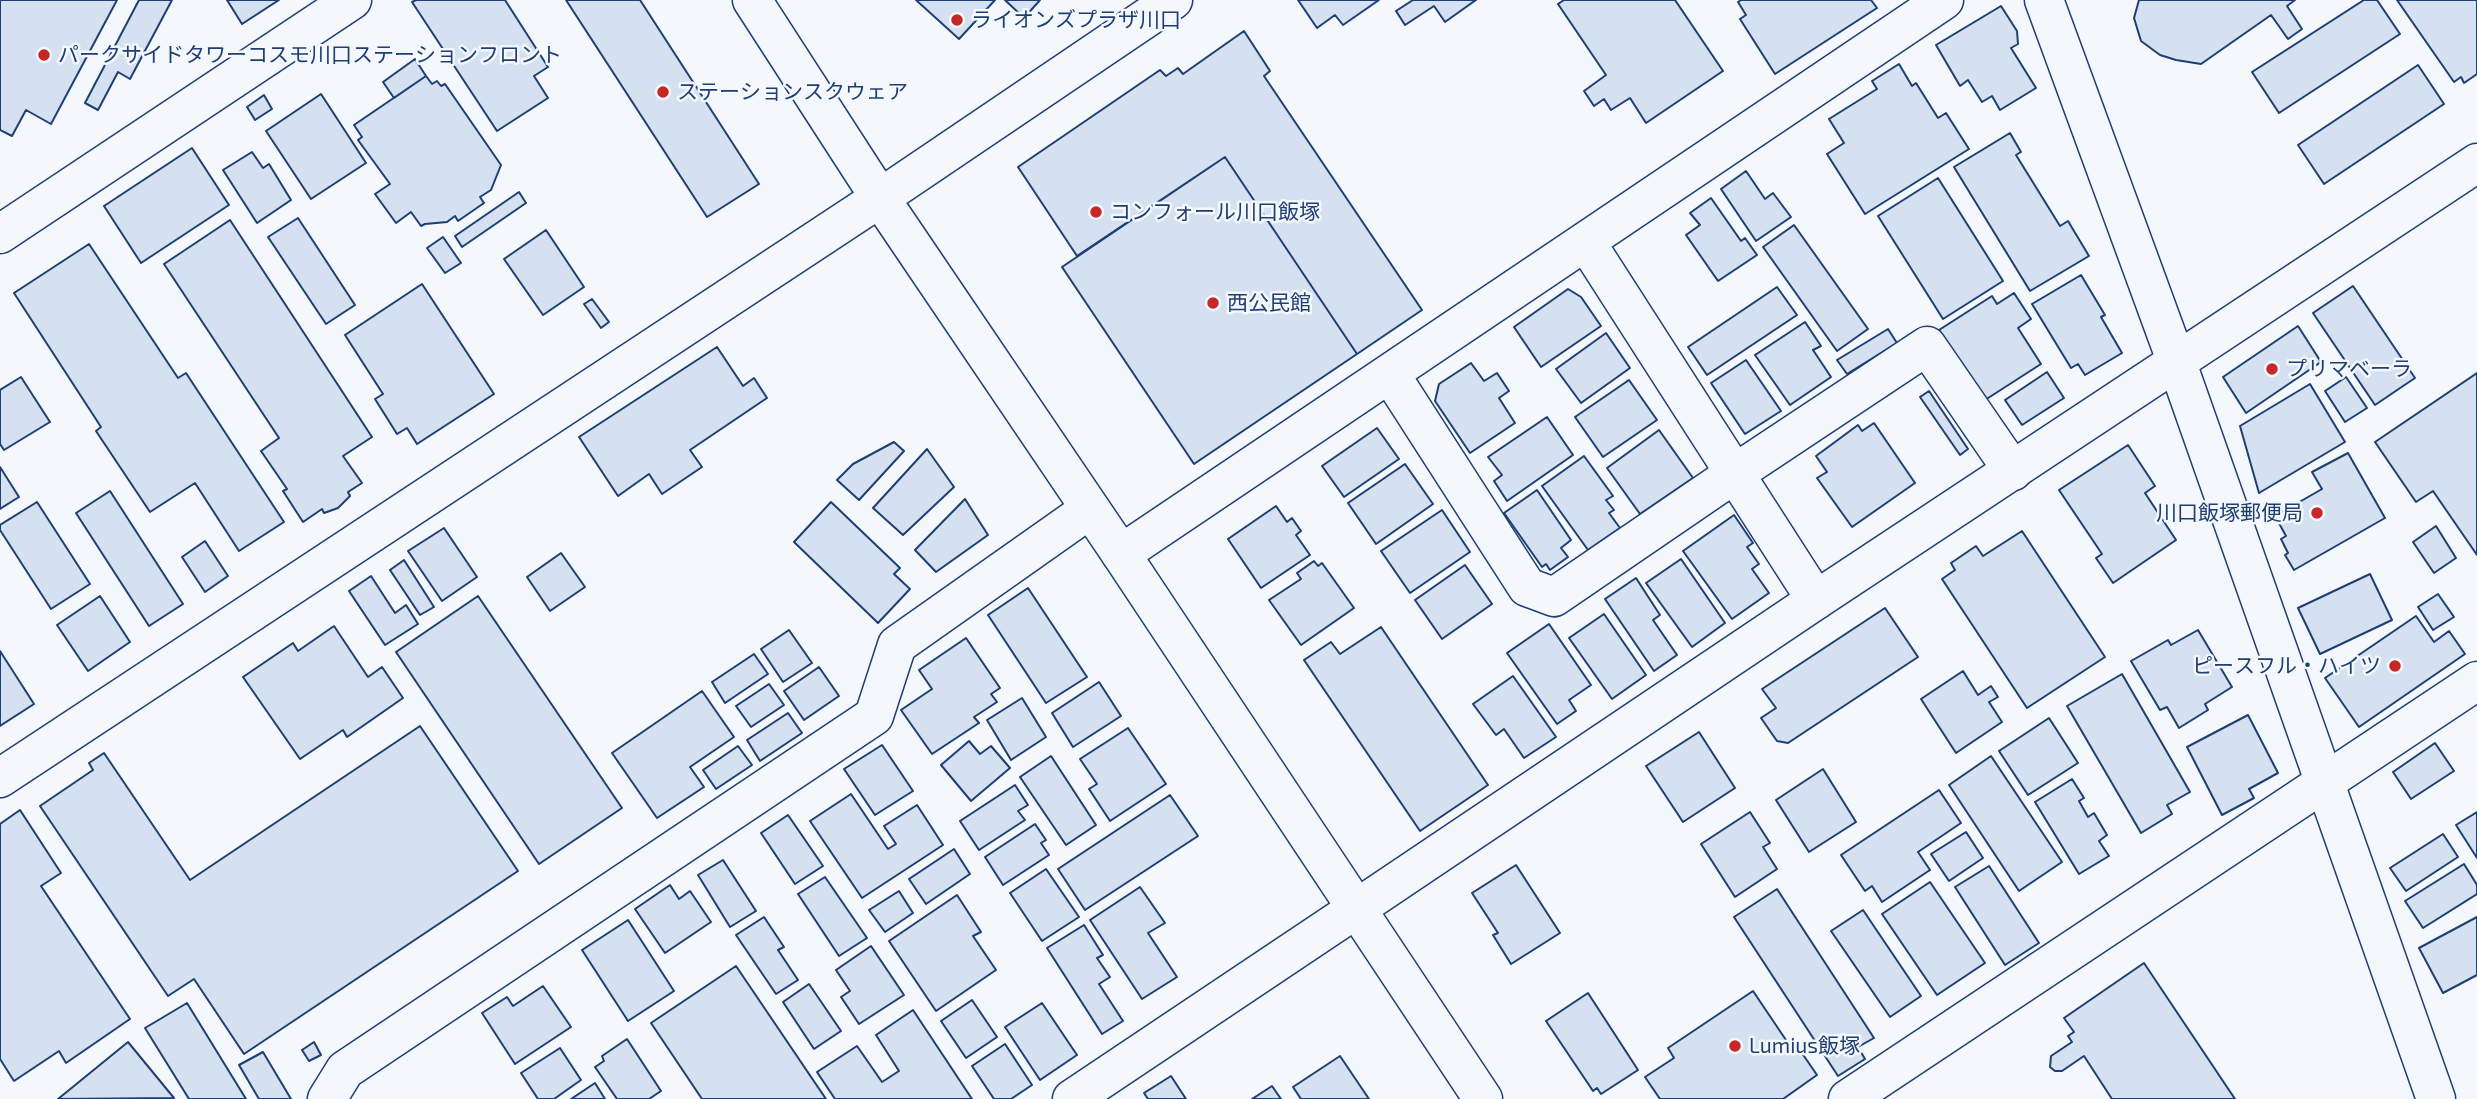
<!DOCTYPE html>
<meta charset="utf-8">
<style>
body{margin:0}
canvas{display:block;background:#f4f7fb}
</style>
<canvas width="2477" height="1099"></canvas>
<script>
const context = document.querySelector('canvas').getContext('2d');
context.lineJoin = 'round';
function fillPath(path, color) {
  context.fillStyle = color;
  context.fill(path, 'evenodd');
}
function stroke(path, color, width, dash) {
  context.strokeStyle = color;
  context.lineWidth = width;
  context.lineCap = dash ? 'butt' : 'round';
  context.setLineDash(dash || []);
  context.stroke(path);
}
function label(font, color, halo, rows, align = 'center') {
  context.font = font + ' "Exo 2","Noto Sans JP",sans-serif';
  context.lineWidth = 5;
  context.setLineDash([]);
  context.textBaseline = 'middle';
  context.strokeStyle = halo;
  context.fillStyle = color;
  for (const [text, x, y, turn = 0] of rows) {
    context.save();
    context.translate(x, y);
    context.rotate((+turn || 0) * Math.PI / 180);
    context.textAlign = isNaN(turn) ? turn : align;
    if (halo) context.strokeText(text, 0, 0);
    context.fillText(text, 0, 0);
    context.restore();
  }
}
const building = new Path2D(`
 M0,0h117l-66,124 -25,-14 -14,26 -12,-6z
 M139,0h33l-42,79 -12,-7 -20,38 -13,-7z
 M227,0h52l-37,24z
 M416,0h89l43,67 -14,9 14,22 -51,33 -85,-129z
 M566,0h74l119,184 -52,33z
 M916,0h79l-36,39z
 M1005,0h35l-16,18z
 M1298,0h81l-36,25 -8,-10 -18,13z
 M1413,0h63l-31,22 -11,-16 -29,19 -9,-14z
 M1564,0h111l48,71 -77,52 -16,-25 -19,12 -7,-11 -10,7 -10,-15 22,-16 -48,-71z
 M1741,0h130l6,8 -102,66 -35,-55 6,-4 -8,-13z
 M2139,0h156l-8,6 15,23 -14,10 -17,-24 -70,49 -25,-4 -16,-5 -19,-14 -7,-23z
 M2364,0h13l23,34 -121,79 -27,-41z
 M2397,0h80v74l-13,9 -3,-6 -7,5z
 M2001,6l16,25 1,13 -7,4 25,40 -36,22 -8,-14 -10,6 -14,-22 -8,6 -24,-41z
 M1244,31l26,40 -6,5 158,234 -65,44 -132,-197 -148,99 -59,-89 142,-97 6,6 12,-8 5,6z
 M415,59l11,17 -32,22 -11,-16z
 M1899,64l13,22 4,-3 22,35 8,-5 23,36 -104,65 -38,-60 17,-11 -15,-24 48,-30 -5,-8z
 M2418,65l26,39 -120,80 -26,-39z
 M426,76l6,8 5,-3 4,5 4,-2 56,81 -10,25 -11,7 4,6 -26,18 -3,-5 -8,6 -22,2 -4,2 -10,-14 -15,11 -21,-29 15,-10 -32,-44 4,-3 -8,-12z
 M321,94l45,69 -55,36 -45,-68z
 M264,95l8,14 -17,11 -8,-13z
 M2010,133l11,19 -5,3 44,71 8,-5 21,35 -59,35 -76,-124z
 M192,148l37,57 -88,58 -37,-57z
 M252,152l11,16 6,-4 22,36 -34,23 -34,-53z
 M1225,157l132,197 -163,110 -132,-197z
 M1746,171l19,28 8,-6 18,24 -35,24 -35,-52z
 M1938,178l65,103 -60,38 -65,-103z
 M519,192l7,11 -64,44 -7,-11z
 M1711,198l30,43 4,-3 12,17 -39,26 -32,-46 14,-10 -10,-12z
 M298,218l57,87 -29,19 -58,-87z
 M230,220l142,217 -29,19 19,27 -14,9 2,4 -12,12 -14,5 -2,-4 -19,13 -20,-31 4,-2 -26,-38 18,-13 -115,-174z
 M1794,225l74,104 -31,22 -74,-104z
 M546,230l38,57 -41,28 -39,-56z
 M443,237l18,26 -16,10 -18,-25z
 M89,244l89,134 8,-5 98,149 -45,29 -44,-68 -45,29 -54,-81 5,-4 -87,-134z
 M2081,275l24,40 -4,2 21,36 -37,22 -7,-11 -7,4 -39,-64z
 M422,284l72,110 -77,50 -10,-16 -10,6 -22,-35 8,-5 -38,-59z
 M2353,286l62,92 -40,27 -62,-92z
 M1777,287l20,28 -90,60 -19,-28z
 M1568,289l13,8 20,29 -60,41 -27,-40z
 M2014,293l17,26 -13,9 23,36 -56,36 -46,-70 53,-34 5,8z
 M592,299l17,23 -8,6 -17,-24z
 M1805,322l16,24 -8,4 18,27 -41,28 -35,-50z
 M2298,326l23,36 -75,51 -23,-36z
 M1888,329l9,14 -50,31 -10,-14z
 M1606,333l24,35 -49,35 -25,-34z
 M717,347l26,39 11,-8 13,20 -77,52 12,17 -40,27 -13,-20 -31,22 -39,-59z
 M1746,360l35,51 -36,23 -34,-51z
 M1471,363l13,18 13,-8 12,18 -10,7 16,25 -45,30 -35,-52 4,-17z
 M2047,372l17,26 -42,27 -17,-25z
 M2477,373v182l-44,-64 -17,11 -41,-60z
 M21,377l29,45 -46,28 -4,-6v-54z
 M2346,377l21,31 -22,14 -20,-31z
 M1629,380l28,40 -54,37 -28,-40z
 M2310,384l35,58 -86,51 -19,-67z
 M1929,391l39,58 -8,6 -40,-58z
 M1547,417l26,38 -66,46 -13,-20 8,-6 -14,-18z
 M1874,423l41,60 -63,44 -35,-49 10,-6 -11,-16 42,-31 4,6z
 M1377,428l22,31 -55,38 -22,-31z
 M1659,430l34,48 -53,36 -33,-46z
 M894,442l10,9 -45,49 -22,-20 16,-16z
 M2128,445l27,41 -10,7 31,47 -63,43 -17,-25 6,-4 -43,-64z
 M927,449l27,38 -51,48 -30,-27z
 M2348,453l37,65 -91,52 -9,-15 3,-2 -7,-14 5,-3 -11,-20 47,-27 -10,-17z
 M1584,456l29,40 -7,4 8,10 -5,3 11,15 -32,22 -46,-64z
 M1405,464l28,40 -57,40 -28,-41z
 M0,467l19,30 -19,12z
 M1537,490l34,50 -10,8 7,9 -18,13 -4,-6 -4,3 -38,-54z
 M110,491l73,113 -34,22 -73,-113z
 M965,499l23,36 -52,37 -21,-22z
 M37,502l53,82 -39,25 -51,-79v-5z
 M831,502l69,66 -6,6 16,15 -32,34 -84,-81z
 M1276,506l11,16 5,-4 9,13 -5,4 14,20 -49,33 -33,-49z
 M1442,510l28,42 -60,41 -29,-42z
 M1734,515l19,28 -6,4 12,17 -7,5 17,24 -37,26 -49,-68z
 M2436,526l20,32 -22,15 -21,-31z
 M444,528l33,49 -35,24 -34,-50z
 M2022,531l83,126 -78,51 -85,-129 13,-9 -4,-7 25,-17 7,10z
 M205,541l23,35 -23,16 -23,-35z
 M561,553l24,34 -35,24 -23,-34z
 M1681,559l44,64 -33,24 -46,-64z
 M404,560l30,47 -14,8 -30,-45z
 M1314,561l4,5 4,-3 32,45 -53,37 -32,-45 32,-21 -4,-6z
 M1465,565l27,39 -50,35 -27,-39z
 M2370,574l22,46 -72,34 -22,-46z
 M371,576l24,37 11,-8 12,19 -33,21 -36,-54z
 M1636,578l24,37 -7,5 24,35 -23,16 -49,-72z
 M1028,588l59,89 -41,26 -58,-88z
 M2438,594l16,23 -21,13 -15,-23z
 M100,596l30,46 -42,29 -31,-46z
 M478,596l144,212 -83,56 -143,-212z
 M1885,608l33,49 -130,86 -11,-2 -16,-23 15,-10 -14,-19z
 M1604,614l42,61 -34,24 -43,-61z
 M2416,616l18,26 15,-11 16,23 -106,73 -34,-49z
 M1549,624l42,61 -22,15 7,11 -19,13 -50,-71z
 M334,626l34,51 14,-10 21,31 -56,39 -4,-7 -43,29 -57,-82 50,-34 5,8z
 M1381,627l107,158 -68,46 -116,-171 27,-18 9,12z
 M789,630l23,33 -29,19 -22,-33z
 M2198,630l34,57 -27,17 3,6 -29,18 -12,-21 -7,3 -29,-49 37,-21 3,5z
 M966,638l34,50 -9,6 6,8 -23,15 5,6 -47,31 -31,-44 31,-21 -13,-19z
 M0,651l34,53 -34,22z
 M754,654l14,20 -43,29 -13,-21z
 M819,667l20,29 -35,24 -20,-29z
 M1963,671l15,24 13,-9 7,11 -9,5 13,20 -46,31 -35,-54z
 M2122,674l68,118 -23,13 5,9 -31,19 -74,-127z
 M1513,676l43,61 -32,21 -20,-29 -8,6 -23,-31z
 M1099,682l22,34 -48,31 -21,-34z
 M769,684l15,21 -33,22 -15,-21z
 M702,691l32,46 -44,30 14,20 -47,31 -45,-65z
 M1022,698l24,39 -35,23 -24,-40z
 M788,713l14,20 -42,28 -13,-21z
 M2248,715l30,58 -29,16 5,9 -32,17 -35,-68z
 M2049,718l29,45 -50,32 -29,-44z
 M420,726l98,145 -274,183 -50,-75 -26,17 -128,-190 53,-36 -4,-7 15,-10 86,127z
 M1128,728l38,56 -56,37 -21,-32 8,-5 -17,-25z
 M1699,732l36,56 -52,34 -37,-56z
 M969,741l11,13 11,-8 19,22 -39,33 -30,-36z
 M2435,743l19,28 -43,28 -18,-27z
 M882,745l31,46 -38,24 -31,-46z
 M738,746l14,19 -36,24 -13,-19z
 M1051,756l45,69 -30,20 -46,-68z
 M1991,756l71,106 -43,29 -70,-106z
 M1823,769l33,53 -47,30 -33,-52z
 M2072,779l12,19 -5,3 9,16 6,-4 13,22 -8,6 10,15 -30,18 -44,-72z
 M1015,785l13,20 -10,6 7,9 -46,30 -19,-29z
 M1939,790l22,33 -43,29 12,18 -48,32 -10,-16 -7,5 -24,-36z
 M851,794l37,55 8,-5 -12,-18 33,-21 26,40 -81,53 -52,-77z
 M1170,795l28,41 -113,74 -27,-41z
 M20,810l41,63 -20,13 89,133 -64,44 -7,-12 -45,30 -14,-22v-235z
 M1750,812l20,31 -7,4 14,22 -42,28 -34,-53z
 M2477,812v46l-21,-33z
 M788,815l35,51 -28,18 -34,-51z
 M1035,824l11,16 -5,3 8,12 -46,30 -18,-28z
 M1966,832l17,26 -34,23 -18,-27z
 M2443,834l15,23 -52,34 -16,-23z
 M954,849l16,25 -44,30 -17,-25z
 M723,860l33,51 -26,16 -32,-52z
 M2464,864l13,21v9l-54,34 -18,-27z
 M1516,865l44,68 -49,31 -18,-29 5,-2 -26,-40z
 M1989,866l50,77 -34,22 -50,-78z
 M1046,869l33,48 -37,24 -32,-48z
 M825,877l42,61 -28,18 -41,-62z
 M1930,882l55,81 -48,32 -55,-81z
 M670,885l9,14 11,-8 21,31 -46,31 -30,-44z
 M1140,887l25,36 -17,10 29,44 -35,22 -52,-79z
 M1777,889l97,149 -16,9 7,12 -27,17 -104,-159z
 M899,891l14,22 -28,19 -16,-22z
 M957,895l24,37 -8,4 23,34 -60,41 -47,-70z
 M1863,910l58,86 -31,21 -59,-86z
 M764,917l20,30 -6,3 20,30 -22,14 -40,-59z
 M2477,917v58l-34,18 -24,-45z
 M628,920l46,71 -46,30 -46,-71z
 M1084,925l19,30 -6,3 13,19 -11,7 24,37 -21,13 -55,-86z
 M871,946l33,49 -45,29 -18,-27 9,-6 -14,-21z
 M2144,963l91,136h-123l-28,-43 -22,15h-7l-5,-4 1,-11 21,-14 -4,-6 6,-4 -10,-14z
 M736,966l90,133h-124l-51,-76z
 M809,984l32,47 -27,18 -31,-47z
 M543,986l28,41 -56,37 -33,-51 25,-16 6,9z
 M1753,991l35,52 5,-3 24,35 -34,24h-123l-15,-22 29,-19 -6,-10z
 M1588,993l50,77 -37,24 -4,-6 -4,3 -47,-70z
 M972,1000l25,37 -31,21 -25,-37z
 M187,1003l59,96h-57l-44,-71z
 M1042,1003l35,52 -37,25 -35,-53z
 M913,1010l59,89h-137l-18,-27 40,-26 25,36 17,-11 -23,-36z
 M627,1039l34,52 -12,8h-32l-22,-32 9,-6 -2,-5z
 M128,1042l46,56 -116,1z
 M314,1042l7,13 -12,6 -7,-11z
 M1005,1044l27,41 -21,14h-17l-22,-33z
 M560,1048l21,32 -27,19h-16l-17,-26z
 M263,1052l28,47h-32l-20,-34z
 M1340,1056l29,43h-68l-8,-12z
 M1171,1076l15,23h-38l-4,-6z
 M595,1083l10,16h-34z
 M1272,1086l9,13h-29z`);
fillPath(building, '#d5e0f0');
stroke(building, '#1d3f73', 2);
const street = new Path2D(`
 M0,234l352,-234
 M1586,242l230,358
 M1390,374l137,213 27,10 180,-123 193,-128 86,125
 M1121,554l823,-554
 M327,1099l18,-29 529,-354 23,-71 193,-136
 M1072,1099l284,-190
 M1848,1099l629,-418`);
const secondary = new Path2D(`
 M752,0l128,198 241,356 362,545
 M2044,0l133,363 259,736
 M0,778l880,-580 293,-198
 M1356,909l460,-309 661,-437`);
stroke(street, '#1d3f73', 41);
stroke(secondary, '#1d3f73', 41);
stroke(street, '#f4f7fb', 38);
stroke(secondary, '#f4f7fb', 38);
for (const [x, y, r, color] of [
 [957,20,7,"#c62828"],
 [44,55,7,"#c62828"],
 [663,92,7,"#c62828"],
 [1096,212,7,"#c62828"],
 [1213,303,7,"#c62828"],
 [2272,369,7,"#c62828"],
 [2317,513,7,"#c62828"],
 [2395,666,7,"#c62828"],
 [1735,1046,7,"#c62828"]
]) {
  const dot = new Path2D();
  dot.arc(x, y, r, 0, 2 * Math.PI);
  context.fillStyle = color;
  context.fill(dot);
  stroke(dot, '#f4f7fb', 2.5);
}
label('21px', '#1d3f73', '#f4f7fb', [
 ["ライオンズプラザ川口",971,20],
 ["パークサイドタワーコスモ川口ステーションフロント",58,55],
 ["ステーションスクウェア",677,92],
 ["コンフォール川口飯塚",1110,212],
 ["西公民館",1227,303],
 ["プリマベーラ",2286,369],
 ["川口飯塚郵便局",2303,513,"right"],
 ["ピースフル・ハイツ",2381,666,"right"],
 ["Lumius飯塚",1749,1046]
], 'left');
</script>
